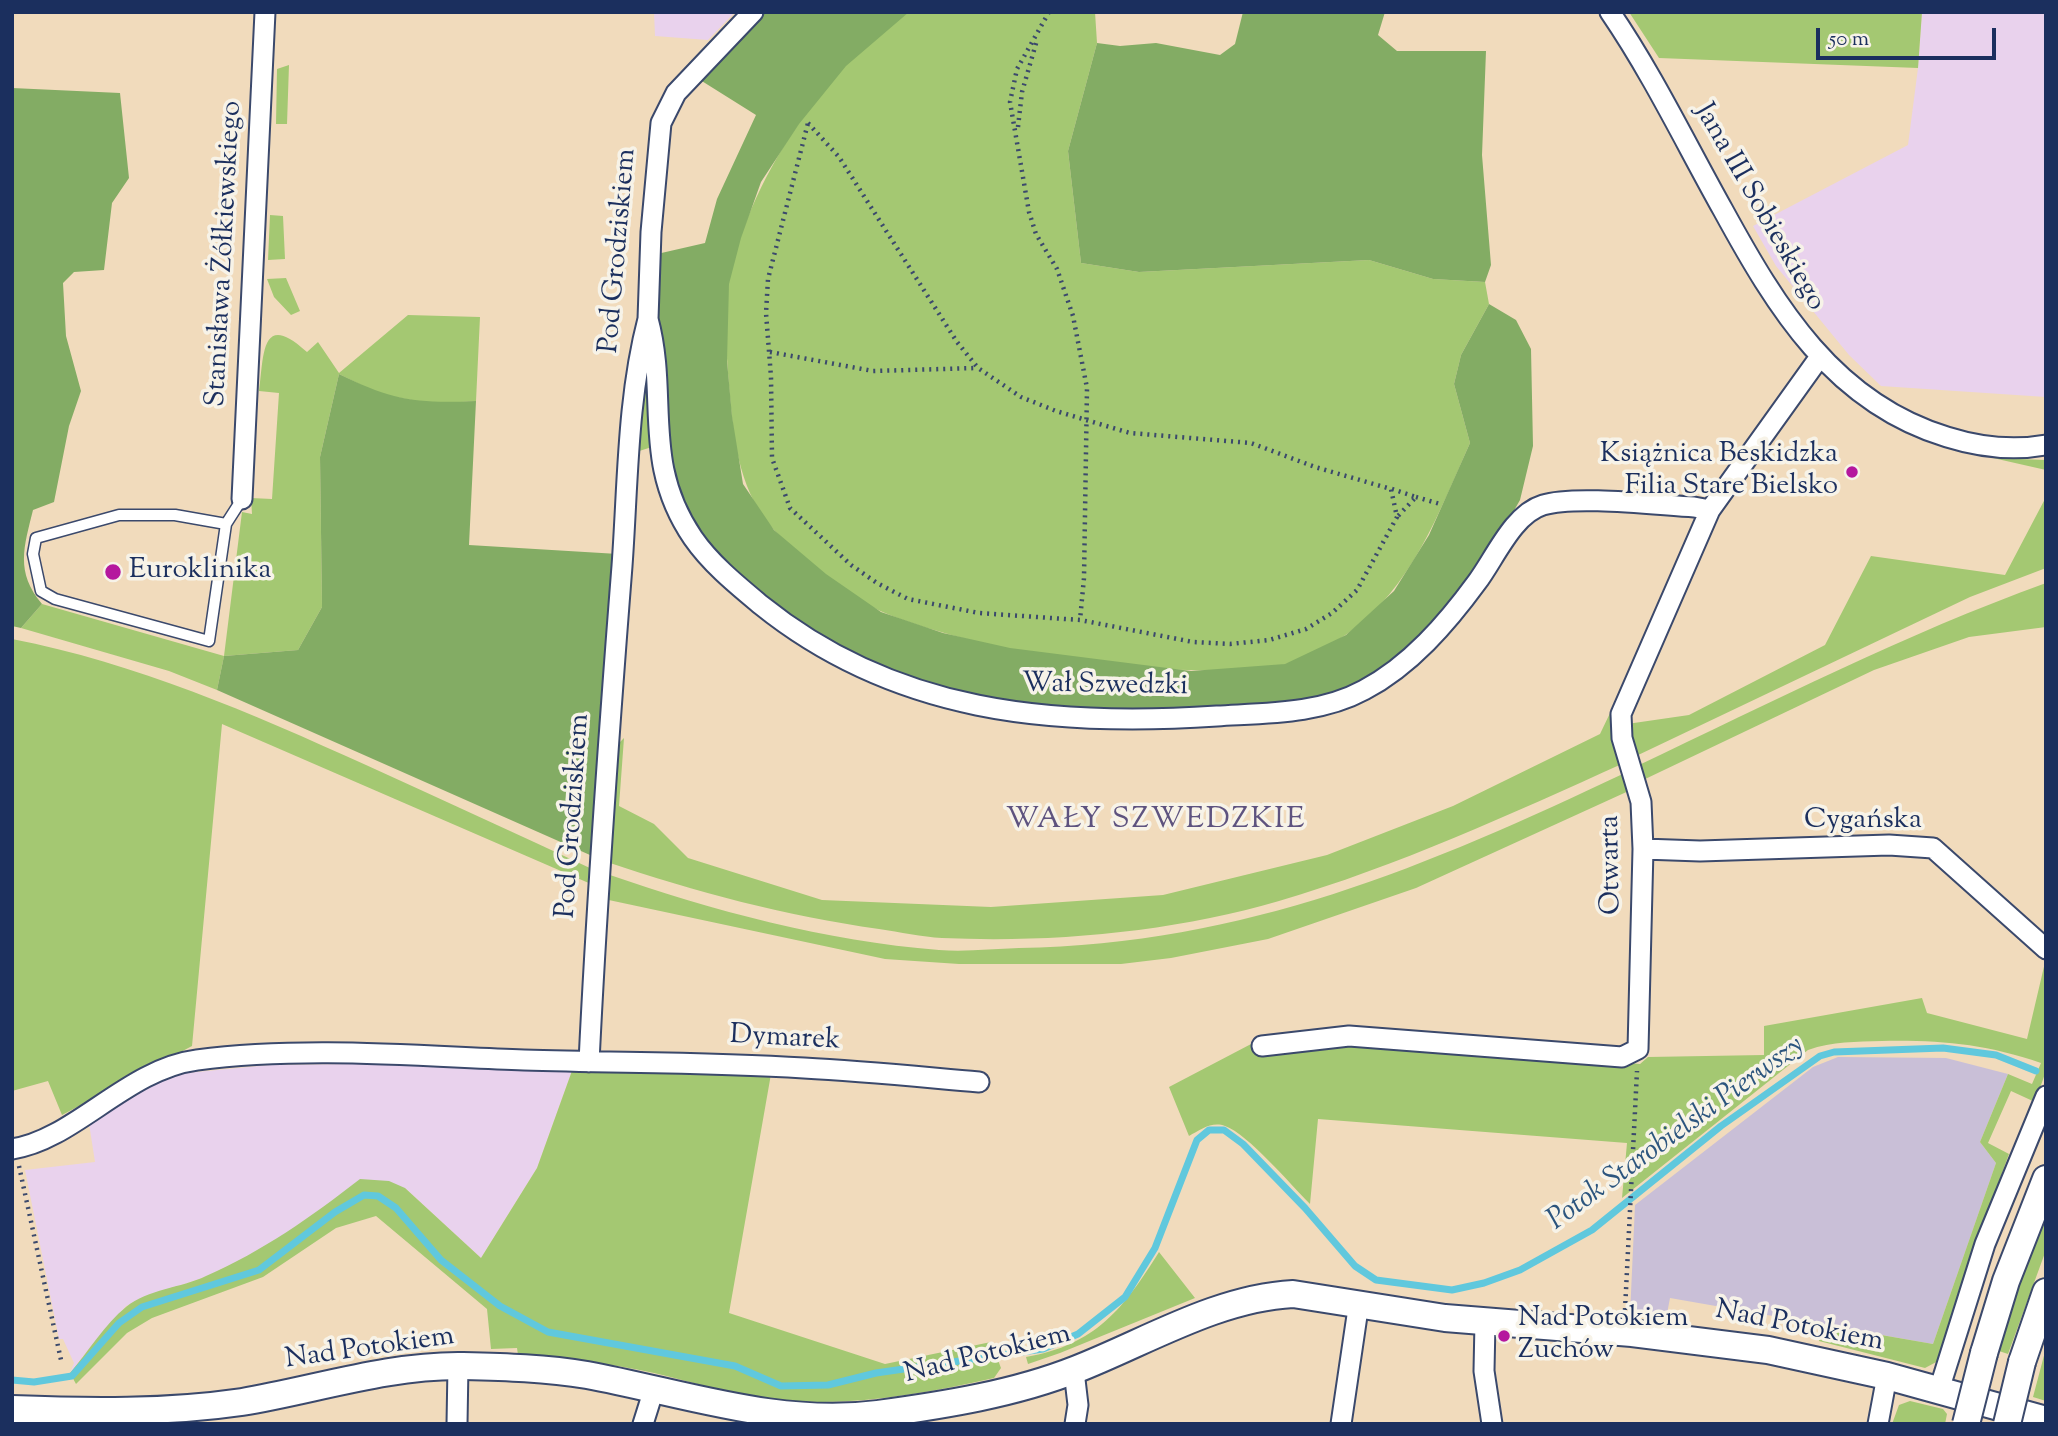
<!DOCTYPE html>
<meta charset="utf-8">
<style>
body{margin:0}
#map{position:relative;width:2058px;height:1436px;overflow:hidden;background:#f1dbbc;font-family:"Sorts Mill Goudy",serif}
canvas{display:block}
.frame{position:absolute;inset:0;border:14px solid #1b2f5e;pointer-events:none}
.scale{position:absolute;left:1816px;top:28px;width:180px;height:32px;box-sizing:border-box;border:4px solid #1b2f5e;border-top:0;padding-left:9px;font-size:21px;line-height:24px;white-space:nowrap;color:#1b2f5e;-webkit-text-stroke:5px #f7f3e8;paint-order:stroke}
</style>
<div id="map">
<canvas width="2058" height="1436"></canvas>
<div class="frame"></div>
<div class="scale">50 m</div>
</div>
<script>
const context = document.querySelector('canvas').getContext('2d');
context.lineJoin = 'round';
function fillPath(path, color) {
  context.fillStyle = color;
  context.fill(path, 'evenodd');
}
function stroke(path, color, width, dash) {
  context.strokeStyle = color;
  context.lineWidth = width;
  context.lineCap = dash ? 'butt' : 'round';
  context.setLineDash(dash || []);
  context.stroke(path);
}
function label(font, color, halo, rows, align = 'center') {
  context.font = font + ' "Sorts Mill Goudy",serif';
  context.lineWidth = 7;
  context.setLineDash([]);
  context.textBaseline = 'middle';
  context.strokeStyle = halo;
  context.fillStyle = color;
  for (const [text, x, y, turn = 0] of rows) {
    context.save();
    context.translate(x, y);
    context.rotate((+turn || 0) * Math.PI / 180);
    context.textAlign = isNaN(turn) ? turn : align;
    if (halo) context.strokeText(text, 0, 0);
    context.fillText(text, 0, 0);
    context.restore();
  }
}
fillPath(new Path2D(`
 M654,12h81l-27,28 -53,-4z
 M1922,12h124v385l-165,-11 -32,-31 -73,-89 -23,-40 155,-81 10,-77z
 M353,1064l220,4 -36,100 -56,90 -76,-70 -105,37 -41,26 -56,27 -44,14 -33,14 -56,67 4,-10 -11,-24h-4l-34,-169 70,-8 -7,-45 56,-31 42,-13 84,-8z`), '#e9d2ed');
fillPath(new Path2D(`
 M1838,1057l108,1 62,16 -28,68 16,21 -63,181 -263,-46 -4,21 -36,-4 5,-110 178,-138z`), '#c9bfd7');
fillPath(new Path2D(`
 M909,12h186l2,31 -29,108 13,112 58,9 230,-12 64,19 52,3 4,22 -28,51 -7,29 16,59c-31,69 -58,145 -123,191 -13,9 -49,28 -65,31 -104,18 -300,-12 -397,-52 -32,-13 -86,-57 -110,-82 -34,-36 -41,-86 -45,-134 -3,-36 -7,-78 -1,-115 16,-94 97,-220 180,-270z
 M1629,12h293l-4,56 -259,-10z
 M289,65l-2,59h-11l1,-55z
 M270,215l13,1 2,43 -17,1z
 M286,278l14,33 -9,4 -17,-18 -7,-18z
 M408,315l72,2 -4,84 -43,3 -54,-10 -40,-20 -19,83 2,150 -24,43 -74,6 -7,34 -48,-19 -148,-43 21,-24 182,52 18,-144 10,2 -1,-16 21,1 7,-106 -20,-2c5,-37 2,-81 48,-39l11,-10 21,31z
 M649,352l3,95 -16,5z
 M1993,458l53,2v10z
 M2046,497v71l-76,29 -336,160 -7,-33 62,-9 136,-70 46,-89 134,19z
 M2046,583v44l-77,10 -95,33 -233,111 -4,-15c135,-64 268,-132 409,-183z
 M12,639c124,24 239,74 354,126 75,34 151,69 226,104l-1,15 -369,-160 -30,322 -130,69 -14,-34 -36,10z
 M1612,709l12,54c-113,51 -226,103 -345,138 -106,31 -226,42 -337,37 -20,-1 -42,-6 -63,-9 -93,-13 -183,-37 -272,-67l7,-114 10,-10 -5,68 35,18 34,34 134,42 169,7 172,-12 164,-40 126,-49 147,-72z
 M1627,772l6,17 -217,99 -148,51 -97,19 -50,6h-162l-74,-5 -281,-60 3,-25c107,37 218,67 332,76 26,2 53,-1 80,-2 227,-4 407,-81 608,-176z
 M2046,958v113l-11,31 -24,-11 -23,52 21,11 -38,103 -31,103 -15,8 -106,-27 -1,-17 115,20 63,-181 -16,-21 28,-68 24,10 9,-21c-56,-19 -100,-23 -159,-22 -26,1 -49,0 -74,9l-186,148 5,-55 -309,-24 -8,85c-19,-19 -62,-70 -85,-78 -13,-5 -25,4 -36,10l-20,-49 84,-44 97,-2 290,23 8,-7 116,-2v-29l158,-28 5,15 100,26z
 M573,1068l198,6 -42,239 156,51 106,-22 10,26 -7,10c-76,17 -153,31 -231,20 -37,-4 -73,-17 -109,-25 -45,-10 -90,-14 -136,-18l-1,-7 -26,1 -4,-40 -111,-93 -40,12 -73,49 -111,41 -25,15 -51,51 -6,-11c18,-21 35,-49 56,-66 22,-18 55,-19 80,-31 57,-25 105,-59 154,-97l29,2 16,7 76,70 56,-90z
 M2046,1212v38l-38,104 -9,-3 20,-67z
 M1159,1252l36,46 -135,55 -32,11 -2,-7c70,-12 98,-49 133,-105z
 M2046,1348v53l-13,-4z
 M1910,1401l33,8 4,5 -2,10h-53l7,-19z`), '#a4c872');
fillPath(new Path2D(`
 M760,12h149l-63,54 -47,58 -38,58 -20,56 -12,46 -2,77 5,55 11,68 31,46 52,44 55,38 62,21 67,15 181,23 94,-7 61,-29 48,-44 35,-56 41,-92 -16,-59 7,-29 28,-51 27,16 15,29 2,97 -13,54 -28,49 -59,80 -63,51 -51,20 -109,12 -189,-2 -139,-40 -56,-30 -49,-30 -47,-40 -32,-38 -25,-51 -18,-164 2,-63 48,-11 12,-44 39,-84 -59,-37z
 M1243,12h142l-7,23 19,16h89l-4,104 9,110 -6,17 -52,-3 -64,-19 -230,12 -58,-9 -13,-112 29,-108 23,3 36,-3 64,12 15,-11z
 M12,88l108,5 9,85 -17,25 -8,67 -30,2 -11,11 3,53 15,55 -12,35 -15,76 -21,8c-9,37 -18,62 9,94l-21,24 -9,-2z
 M339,374c52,26 79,30 137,27l-7,144 149,9 -22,297 -6,4 -373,-165 7,-34 74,-6 24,-43 -2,-150z`), '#83ac64');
stroke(new Path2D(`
 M12,1380l22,2 38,-6 47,-53 23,-16 117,-37 76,-58 29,-17 14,1 18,12 45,52 59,46 48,26 187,34 46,20 47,-1 48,-12 167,-24 35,-15 47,-37 30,-49 42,-108 12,-10h15l19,14 62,64 50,58 21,14 76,10 32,-7 36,-13 72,-40 129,-104 99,-70 14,-4 109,-4 53,7 40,16`), '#60c8dd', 7);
const lane = new Path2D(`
 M226,524l-51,-9h-56l-83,23 -3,16 8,37 14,8 154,42 17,-117 16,-25`);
const street = new Path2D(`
 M1610,12c43,63 76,132 113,198 53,97 111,193 224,227 32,10 66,14 99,8
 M648,319c21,78 -7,143 45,219 18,26 44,47 68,67 134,108 291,122 456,111 49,-3 103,-2 147,-26 46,-24 83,-67 113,-108 18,-24 36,-68 66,-77 32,-10 114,0 151,2l16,3
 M242,499l23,-487
 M1643,849l57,2 189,-6 44,3 113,101
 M1262,1046l87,-10 273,21 16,-8 5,-200 -2,-47 -19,-64 -1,-24 89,-204 109,-152
 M589,1062c8,-165 20,-331 33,-496 6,-82 5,-167 26,-247l3,-87 10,-109 15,-30 77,-81
 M12,1149c62,-9 115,-80 185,-89 107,-14 219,-4 327,0 93,3 187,2 280,8 59,3 117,9 175,14
 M1485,1322l-1,49 8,53
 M1074,1371l4,34 -3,19
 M1939,1390l46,-146 61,-148
 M457,1424l1,-58
 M643,1424l11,-35
 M1341,1424l18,-122
 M1878,1424l9,-48`);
const secondary = new Path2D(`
 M1984,1353l22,-72 40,-102
 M2022,1362l24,-70
 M12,1409c77,3 154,4 230,-7 72,-12 146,-37 220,-36 41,1 84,2 125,9 97,18 191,52 291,39 66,-9 136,-20 199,-45 69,-27 140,-71 216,-75l152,24 187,15 136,17 119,26 159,44`);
stroke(lane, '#3b496c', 13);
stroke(street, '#3b496c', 23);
stroke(secondary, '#3b496c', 30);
stroke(new Path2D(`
 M1049,12l-32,57 -7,33 19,110 7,22 21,35 16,47 14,72 -3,190 -4,42
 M808,123l31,34 118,185 21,26 43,29 35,14 74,22 121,10 64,24 76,22 6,28 -40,73 -25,23 -26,16 -37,11 -39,4 -37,-2 -113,-22 -101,-7 -71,-14 -31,-16 -26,-18 -61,-57 -18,-50 -1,-81 -5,-64 2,-34z
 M1018,127l4,-35 15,-52
 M770,352l103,19 104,-3
 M1392,489l24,8 -19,20
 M1416,497l24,7
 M19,1166l42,194
 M1625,1310l12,-239`), '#3b496c', 4.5, [2, 5]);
stroke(lane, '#fff', 10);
stroke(street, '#fff', 19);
stroke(secondary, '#fff', 26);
const secondaryBridge = new Path2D(`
 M1966,1424l18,-71
 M2007,1424l15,-62`);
stroke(secondaryBridge, '#3b496c', 30, []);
stroke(secondaryBridge, '#fff', 26);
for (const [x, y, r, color] of [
 [1852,472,7,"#b5179e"],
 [113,572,9,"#b5179e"],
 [1504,1336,7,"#b5179e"]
]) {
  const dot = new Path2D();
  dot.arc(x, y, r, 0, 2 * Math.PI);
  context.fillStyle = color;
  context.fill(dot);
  stroke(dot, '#f7f3e8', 2.5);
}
label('28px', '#1b2f5e', '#f7f3e8', [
 ["Jana III Sobieskiego",1758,208,60],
 ["Pod Grodziskiem",620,251,-85],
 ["Stanisława Żółkiewskiego",226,254,-87],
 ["Wał Szwedzki",1105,687,1],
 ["Pod Grodziskiem",575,816,-86],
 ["Cygańska",1863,822],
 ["Otwarta",1613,865,-91],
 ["Dymarek",785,1040,3],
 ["Nad Potokiem",1799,1328,11],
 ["Nad Potokiem",370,1350,-8],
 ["Nad Potokiem",988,1356,-14]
]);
label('28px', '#1b2f5e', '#f7f3e8', [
 ["Książnica Beskidzka",1838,456,"right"],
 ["Filia Stare Bielsko",1838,488,"right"],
 ["Euroklinika",129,572],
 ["Nad Potokiem",1518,1320],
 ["Zuchów",1518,1352]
], 'left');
context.letterSpacing = '2px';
label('30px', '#5e537f', '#f7f3e8', [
 ["WAŁY SZWEDZKIE",1156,822]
]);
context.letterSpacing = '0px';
label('italic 30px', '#2c557e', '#f7f3e8', [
 ["Potok Starobielski Pierwszy",1677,1135,-36]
]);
</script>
